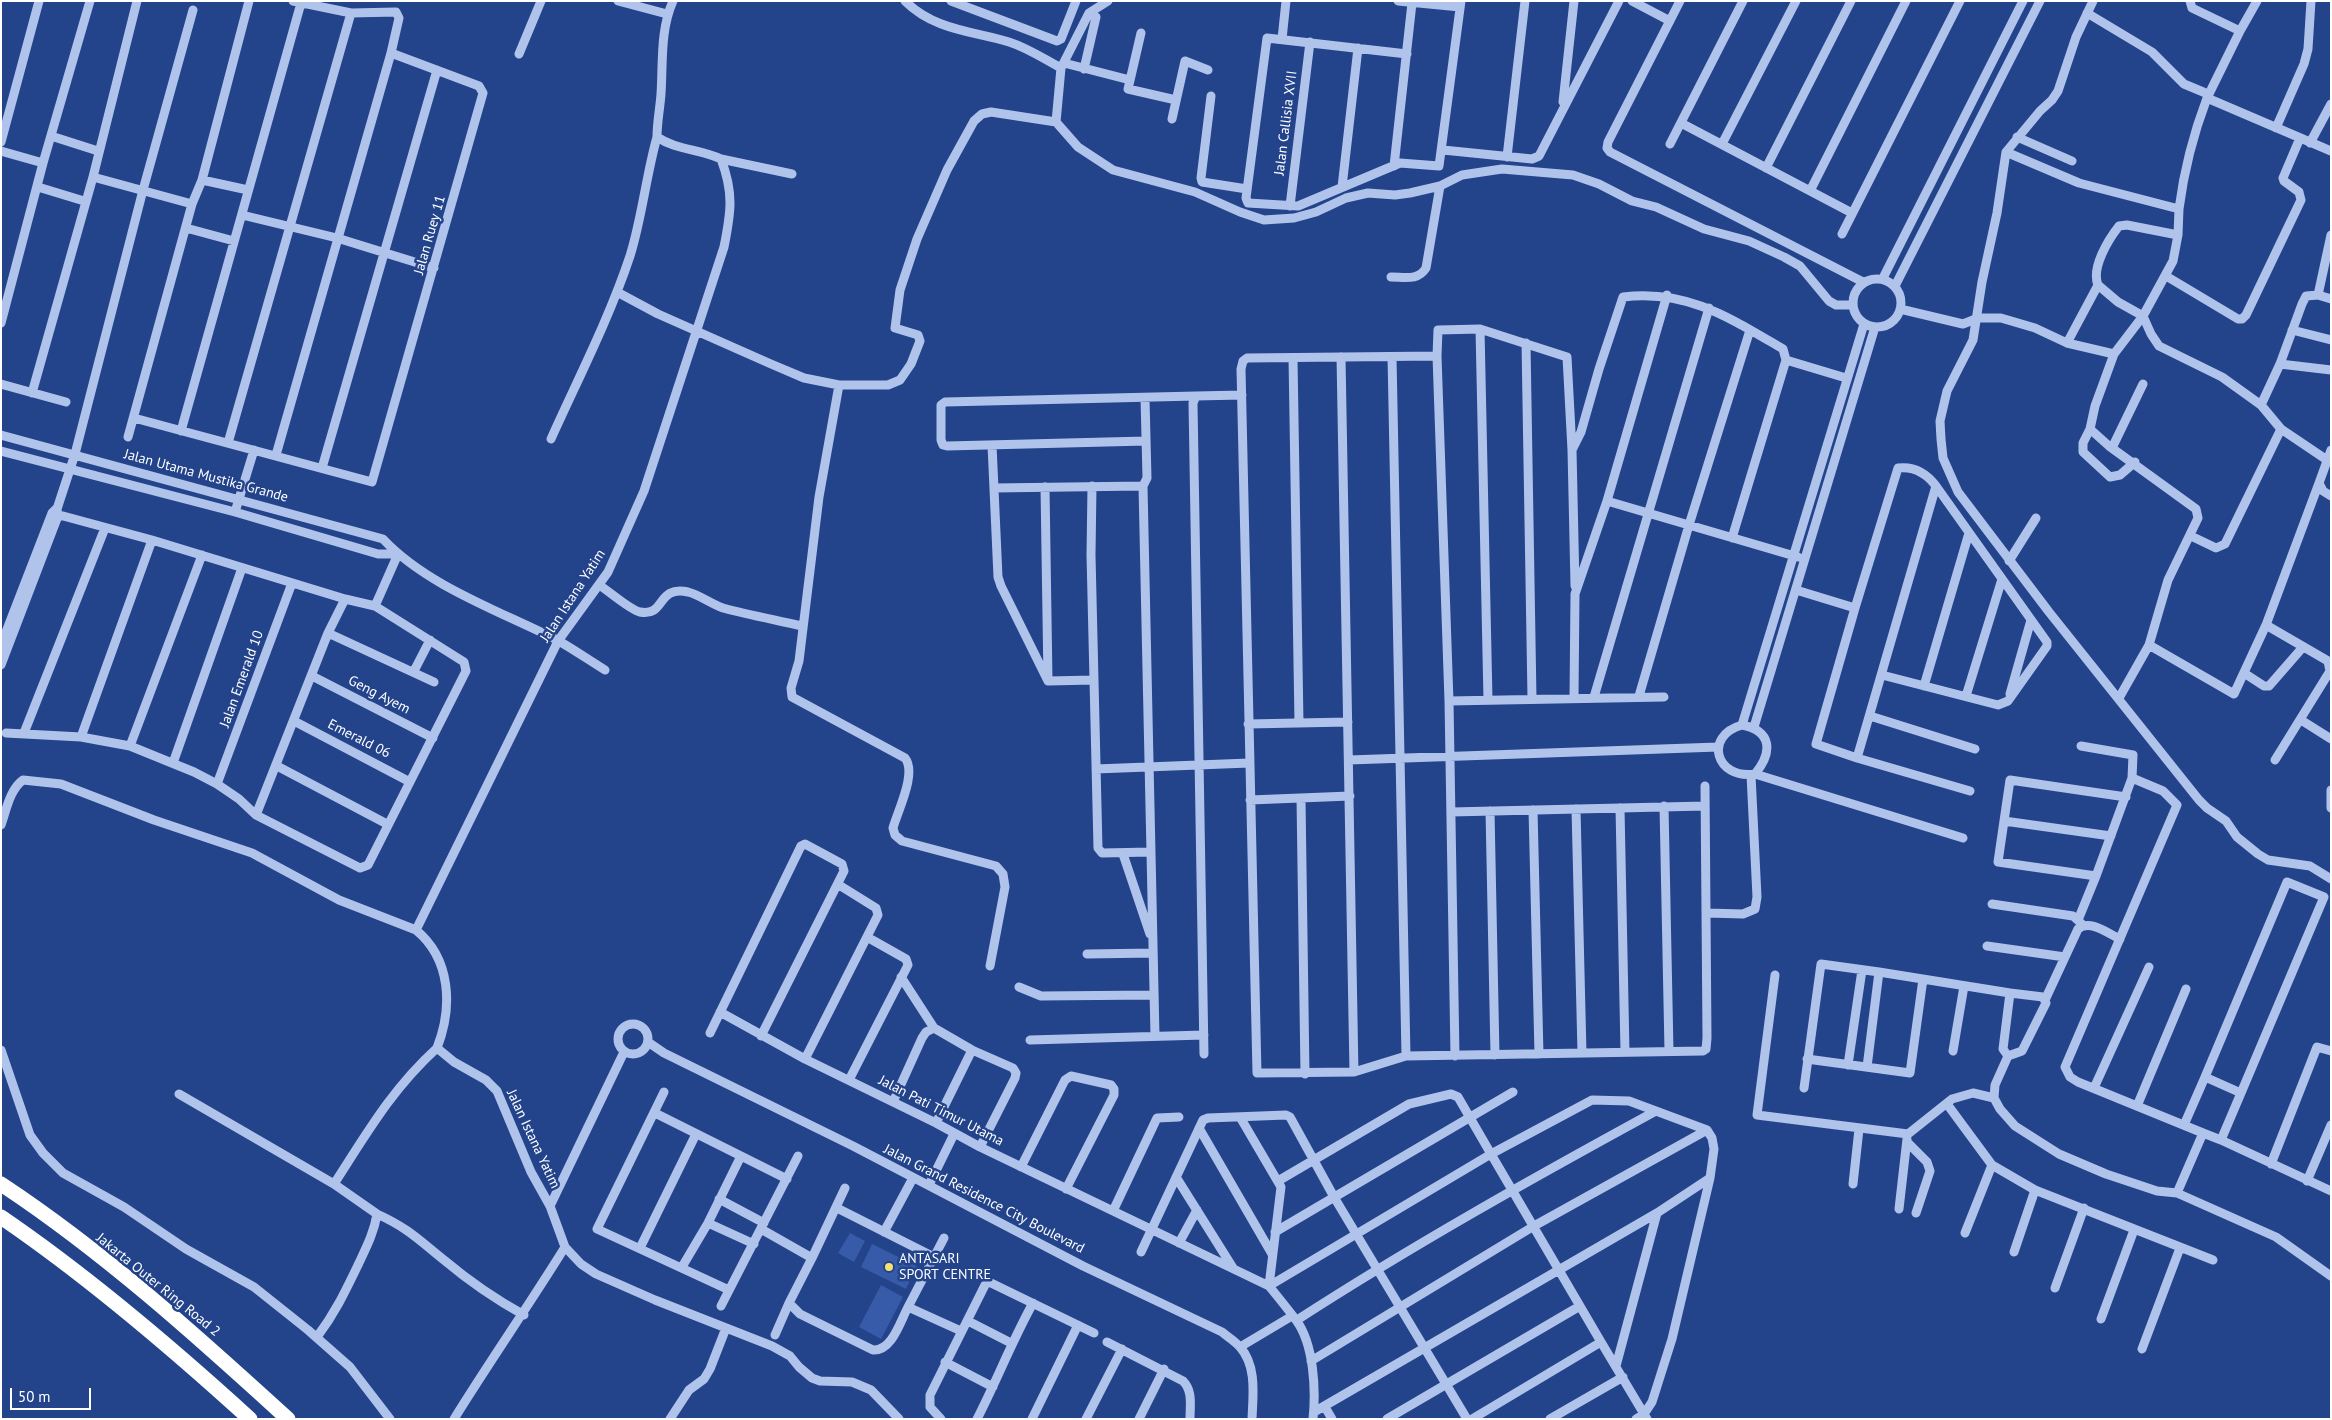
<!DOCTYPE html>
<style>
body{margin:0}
#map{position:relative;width:2332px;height:1420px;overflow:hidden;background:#23438b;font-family:"PT Sans",sans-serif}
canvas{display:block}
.frame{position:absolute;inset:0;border:2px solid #fff;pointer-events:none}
.scale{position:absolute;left:10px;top:1388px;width:81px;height:22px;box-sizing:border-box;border:2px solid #fff;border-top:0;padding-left:6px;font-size:15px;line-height:18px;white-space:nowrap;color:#fff;-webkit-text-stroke:4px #23438b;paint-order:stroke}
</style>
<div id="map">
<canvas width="2332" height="1420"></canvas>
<div class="frame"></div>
<div class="scale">50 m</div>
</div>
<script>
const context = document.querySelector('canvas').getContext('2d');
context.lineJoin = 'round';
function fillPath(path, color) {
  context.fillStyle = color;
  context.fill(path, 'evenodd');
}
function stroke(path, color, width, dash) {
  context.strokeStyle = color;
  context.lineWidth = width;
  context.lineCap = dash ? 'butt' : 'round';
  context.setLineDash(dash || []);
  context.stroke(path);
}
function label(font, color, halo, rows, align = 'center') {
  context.font = font + ' "PT Sans",sans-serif';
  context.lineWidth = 5;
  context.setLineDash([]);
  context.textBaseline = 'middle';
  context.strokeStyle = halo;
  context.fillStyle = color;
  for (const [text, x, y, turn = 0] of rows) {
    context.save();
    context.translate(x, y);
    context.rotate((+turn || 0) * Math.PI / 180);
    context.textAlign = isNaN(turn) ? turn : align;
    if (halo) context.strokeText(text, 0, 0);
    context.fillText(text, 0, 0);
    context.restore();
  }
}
fillPath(new Path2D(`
 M850,1233l15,8 -11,21 -16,-9z
 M872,1244l45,22 -11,23 -45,-22z
 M881,1285l22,12 -22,42 -22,-12z`), '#375ba8');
stroke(new Path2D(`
 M618,1l49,13
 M673,1c-13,29 -10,62 -12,93 -1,14 -4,28 -4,43 19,13 43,12 64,22 13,34 10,53 3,88l-80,244 -36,81 -50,69 -142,289c35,29 37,77 21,118l17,14 32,18 11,11 34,81 19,34 15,41 16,17 15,10 59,26 117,46 18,10 9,11 13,11 8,3 32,1 19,8 28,29
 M905,1c29,29 67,30 104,41 19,6 35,17 52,26
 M951,1l106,40 4,-2 15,-38
 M1108,1l-19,12 -28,55 -5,54 22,25 35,23 82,22 45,20 24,8 30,-2 22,-6 30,-14 22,-5 27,2 15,-2 30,-7 22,-11 40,-6 71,6 26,9 33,17 24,6 48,22 45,12 35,16 16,9 29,35 7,4h16
 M1398,1l62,6
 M1632,1l38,20
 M1680,1l-72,141 -1,6 3,4 253,130
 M2093,1l-17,36 -18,54 -6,9 -12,11 -34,41 -9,61 -15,69 -9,58 -26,51 -7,30 1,18 2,19 15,34 91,120 150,188 8,8 19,13 11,16 21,17 10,6 42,6 21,13
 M2190,1l2,7 48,23 17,-30
 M2087,13l65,39 32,32 24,10
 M1141,33l-13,56 48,11
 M1282,39l4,-38
 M519,54l22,-53
 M1407,54l-140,-16 -21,160 2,5 50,3 102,-43 39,3 22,-165
 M1064,63l66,17
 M1084,69l12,-52
 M1211,96l-10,82 1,4 45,7
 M2207,98l33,-67
 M1563,102l11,-101
 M1172,119l13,-58 23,9
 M1681,123l171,90
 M2276,128l28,-64 4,-15 3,-48
 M51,136l47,15
 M2017,137l55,24
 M1,142l38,-141
 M2310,143l21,-39
 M1670,144l73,-143
 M1722,144l74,-143
 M1443,150l89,9 7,-3 80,-155
 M1,151l42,12
 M2006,152l73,31 100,26c5,-39 14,-74 28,-111l124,53
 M1507,157l18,-156
 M721,159l71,15
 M1394,166l18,-163
 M1766,168l85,-167
 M93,177l99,27
 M202,180l46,10
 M38,187l46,14
 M1342,187l16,-139
 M1810,191l96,-190
 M1290,206l20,-164
 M2179,209l-1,26 -5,26 -30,55 8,18 8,12 63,31 39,28 20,24 46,31
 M242,215l95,23 97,30
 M186,228l48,13
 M1842,234l118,-233
 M2166,276l72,43h4l4,-4 55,-115 -2,-8 -15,-11 -1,-3 17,-40
 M1391,277c14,0 27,4 35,-9l14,-82
 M1883,278l140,-277
 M1853 303a24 24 0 1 1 48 0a24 24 0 1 1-48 0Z
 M2098,285c-7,-17 10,-45 21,-59l8,-1 51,10
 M1895,286l145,-285
 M617,292l41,22 113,50 33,14 35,7h49l12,-5 11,-16 9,-23 -2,-6 -23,-7 5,-38 17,-51 30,-69 27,-49 8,-7 9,-2 65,10
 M2318,295l13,4
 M1900,309l63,15 15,-6h23l34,10 32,15 47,11
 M1,323l42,-160 47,-162
 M1480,329l8,371
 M2292,330l39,10
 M1526,343l6,356
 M2067,343l31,-58 20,17 25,14 -29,38 -19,52 -5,23 19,17 87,63 2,9 -30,62 -19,65 -30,53
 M1437,356l-190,2 -4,3 -2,8 16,704 97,-1 52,-16 297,-5 3,-2 1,-11 -2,-252
 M1341,357l13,715
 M1392,357l14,699
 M1293,358l6,365
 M2280,364l51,6
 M1,384l65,18
 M839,385l-20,112 -20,164 -8,27 1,9 113,61c12,15 -7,52 -12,70l2,7 7,6 94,25 7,8 2,13 -15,79
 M32,393l61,-216 44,-176
 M2261,405l19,-41 22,-60 4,-8 12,-1 13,-60
 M134,418l238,64 111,-389 -4,-7 -88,-33
 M2090,429l-7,14v9l27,25 10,-2 15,-13
 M181,431l120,-428
 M1,435l382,104c44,47 117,72 174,101 16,9 32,20 48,30
 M128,437l64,-233 10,-24 47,-179
 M551,439c27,-60 58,-120 79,-183 12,-38 16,-80 27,-119
 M1146,441l-199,5 -4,-1 -2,-5v-35l4,-3 251,-6
 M228,443l123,-430
 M992,445l6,132 3,9 47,95
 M2112,448l31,-64
 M1572,450l3,136
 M2331,450l-12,33 4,8 8,5
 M1,451l234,61 143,42h20
 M276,455l115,-402 8,-35 -3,-6 -45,1 -58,-12
 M322,468l115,-398
 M1092,486l-1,69 7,293 4,5 49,-1
 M1143,486l12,550
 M1045,487l3,194 46,-1
 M994,488l149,-2 4,-8 -2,-80
 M1607,501l60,-206
 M235,512l19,-62
 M2191,536l25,12 9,-4 56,-115
 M1732,538l54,-178
 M2009,561l27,-43
 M599,585c10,6 31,25 41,27 26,5 16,-27 48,-20 12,3 23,12 35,16 26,7 53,12 79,18
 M1796,590l59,18 -39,136 41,14 79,-272c-9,-12 -22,-20 -38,-18l-43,140
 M375,606l23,-52
 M2266,625l62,36 2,10 -55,89
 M328,633l106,49
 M1,645l51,-132 4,-4
 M2149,645l85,49 32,-69 53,-142
 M1,665l57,-149 -1,-7 18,-55 68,-264 50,-180
 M414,671l16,-31
 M2244,673l20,13h5l34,-39
 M1882,675l116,30 10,-4 39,-55v-4l-111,-156
 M312,676l121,62
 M1924,686l45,-153
 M2010,694l21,-74
 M1639,696l50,-171 61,-195
 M1966,696l36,-117
 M1594,697l115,-389
 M1574,698l1,-104 32,-93 191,56
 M1449,701l215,-4
 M1870,716l105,33
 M2301,720l30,19
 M294,721l116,61
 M1248,724l100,-2
 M1742,725l122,-401
 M1742,725c30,6 31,27 13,49 -39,6 -52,-38 -13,-49z
 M1754,727l121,-400
 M6,733l75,4 49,9 64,26 23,12 22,15 17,16 104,53 8,-3 98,-194 -2,-9 -89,-56 -30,-7 -193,-59 -100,-27
 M24,733l81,-205
 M81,737l71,-197
 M130,746l72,-191
 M2081,746l52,9 -1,23 31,13 14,14 -112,262 5,10 8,5 125,51 -26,60
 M1857,758l113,33
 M1349,760l369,-13
 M173,763l69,-195
 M277,766l110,58
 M1096,769l153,-6
 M1755,774l208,64
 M217,784l75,-201
 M2331,790v18
 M2126,797l-116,-17 -12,82 98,14 36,-98
 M1301,798l4,276
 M1250,800l100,-4
 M1664,806l5,245
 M1620,808l5,244
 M1576,809l6,244
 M1533,810l6,244
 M1490,811l5,244
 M1451,812l254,-6
 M256,815l72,-182 17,-34
 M2004,821l107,15
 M1,825c5,-14 9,-36 22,-45l38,4 93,36 98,33 87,47 77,30
 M1123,854l27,80
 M1992,904l81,12 10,9
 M1707,913l36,1 12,-5 2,-12 -6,-122
 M2078,920l18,-44
 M1987,946l78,11
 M1087,954l66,-1
 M1775,975l-18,140 151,19 44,-35 21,-6 21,5
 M901,977l33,51
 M1019,987l22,9 113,-1
 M2045,1000l33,-71c12,-10 29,4 42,10
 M720,1012l85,47 131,64 44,24 289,139 222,-132 -33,-57 -7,-3 -42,10 -131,77
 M618 1039a15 15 0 1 1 30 0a15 15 0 1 1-30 0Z
 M710,1033l91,-187 4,-2 37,20 2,7 -83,165
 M1030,1040l174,-5
 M648,1042l16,11 189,93 230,120 139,66c6,5 13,9 18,15 17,19 13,48 12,72
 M1,1050l29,85 13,18 20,20 61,34 62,42 68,38 54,43 42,37 40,52
 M1953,1051l11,-65
 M1204,1054l-11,-651 3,-7 46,-1
 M1455,1056l-6,-355 -12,-345 1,-26 42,-1 87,28 5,93 9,-18 18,-63 24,-72c64,-8 107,21 160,52l3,11 60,18
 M2008,1056l-5,-7 7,-56 33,4 3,6 -24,48 -14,5 -13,29 -1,13 6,11 15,17 44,28 47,20 51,17 20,2 99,44 55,39
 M805,1059l73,-144 -2,-7 -37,-23
 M1807,1059l103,14 13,-94
 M1848,1065l14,-95
 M1867,1067l12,-95 131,21
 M2205,1077l82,-195 37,15 -83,196
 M849,1080l59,-115 -2,-6 -39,-22
 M1804,1088l17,-124 58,8
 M2094,1088l55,-121
 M664,1092l-67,137 132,61
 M179,1094l155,90 43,30c-3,19 -11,34 -19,51 -13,27 -23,48 -41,72
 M893,1102l29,-64 4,-6 8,-4 38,22 41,18 3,5 -1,5 -35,69
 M1947,1104l45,61 43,25 178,70
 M2137,1106l49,-117
 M655,1113l132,66
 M1240,1117l41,70 -12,99c9,11 18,22 27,34 18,24 20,70 17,99
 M936,1123l36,-73
 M2184,1125l21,-48 36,16 -20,47 -18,-7
 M1199,1128l73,126
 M2221,1140l110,51
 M1907,1142l20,20 3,9 -14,42
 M2271,1164l46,-117 14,4
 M1021,1167l44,-87 6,-4 40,9 3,4v6l-48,94
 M1176,1177l57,91
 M2307,1181l24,-56
 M334,1184c33,-51 58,-95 103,-136
 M1853,1184l6,-55
 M929,1185l25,-51
 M719,1199l45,24
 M550,1206l74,-154
 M837,1208l97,49
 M1899,1209l8,-70
 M1113,1211l44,-93 22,-1
 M377,1214c31,14 42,26 67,46 25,21 51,39 80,55
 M708,1223l46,21
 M761,1229l51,29 33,-70
 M884,1232l29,-54
 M1275,1232l238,-140
 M1965,1233l27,-68
 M944,1238l-36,69 53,24
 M1179,1243l18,-33
 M640,1248l56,-114
 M1141,1252l62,-132 5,-2 78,-3 4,2 44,80 133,222
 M2014,1252l21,-62
 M812,1258l-23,45 11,11 73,36c19,1 27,-28 35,-43
 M682,1267l26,-44 33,-67
 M2055,1288l29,-80
 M721,1306l77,-150
 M2101,1319l33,-89
 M1297,1320c116,-75 236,-142 357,-208
 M968,1321l43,22
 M775,1335l14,-32
 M1107,1342l76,39c10,10 7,24 7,38
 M1240,1347l52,-31
 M2142,1349l38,-101
 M1311,1361l223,-135 173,-96
 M945,1362l48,25
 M1616,1366l41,-153
 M1325,1407l7,12
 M1314,1412l343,-199 53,-35
 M454,1419c36,-58 75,-114 111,-172
 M670,1419l19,-29 15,-11 6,-10 16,-41
 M941,1419l-11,-12v-12l55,-110 4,-3 105,51
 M977,1419c20,-39 35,-78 56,-116
 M1032,1419l46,-94
 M1086,1419l36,-70
 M1139,1419l25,-50
 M1387,1419l193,-113
 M1472,1419l129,-77
 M1550,1419l73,-42
 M1636,1419l8,-5 8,-12 20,-63 38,-161 4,-29 -2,-11 -5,-8 -78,-29 -37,-1 -101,54 110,188 43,72 3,5`), '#b0c3eb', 9);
stroke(new Path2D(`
 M1,1184c103,68 196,152 287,235
 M1,1217c88,60 170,130 249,202`), '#fff', 15);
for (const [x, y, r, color] of [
 [889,1267,5,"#f6e273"]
]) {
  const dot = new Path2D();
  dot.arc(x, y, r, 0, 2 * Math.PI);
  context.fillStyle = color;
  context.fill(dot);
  stroke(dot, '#23438b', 2);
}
label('14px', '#fff', '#23438b', [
 ["Jalan Callisia XVII",1286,123,-83],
 ["Jalan Ruey 11",430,235,-74],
 ["Jalan Utama Mustika Grande",206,476,15],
 ["Jalan Istana Yatim",573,596,-57],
 ["Jalan Emerald 10",242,679,-70],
 ["Geng Ayem",379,695,27],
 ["Emerald 06",359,739,27],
 ["Jalan Pati Timur Utama",941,1111,27],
 ["Jalan Istana Yatim",533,1139,65],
 ["Jalan Grand Residence City Boulevard",984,1199,27],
 ["Jakarta Outer Ring Road 2",158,1285,39]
]);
label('14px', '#fff', '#23438b', [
 ["ANTASARI",899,1259],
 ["SPORT CENTRE",899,1275]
], 'left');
</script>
